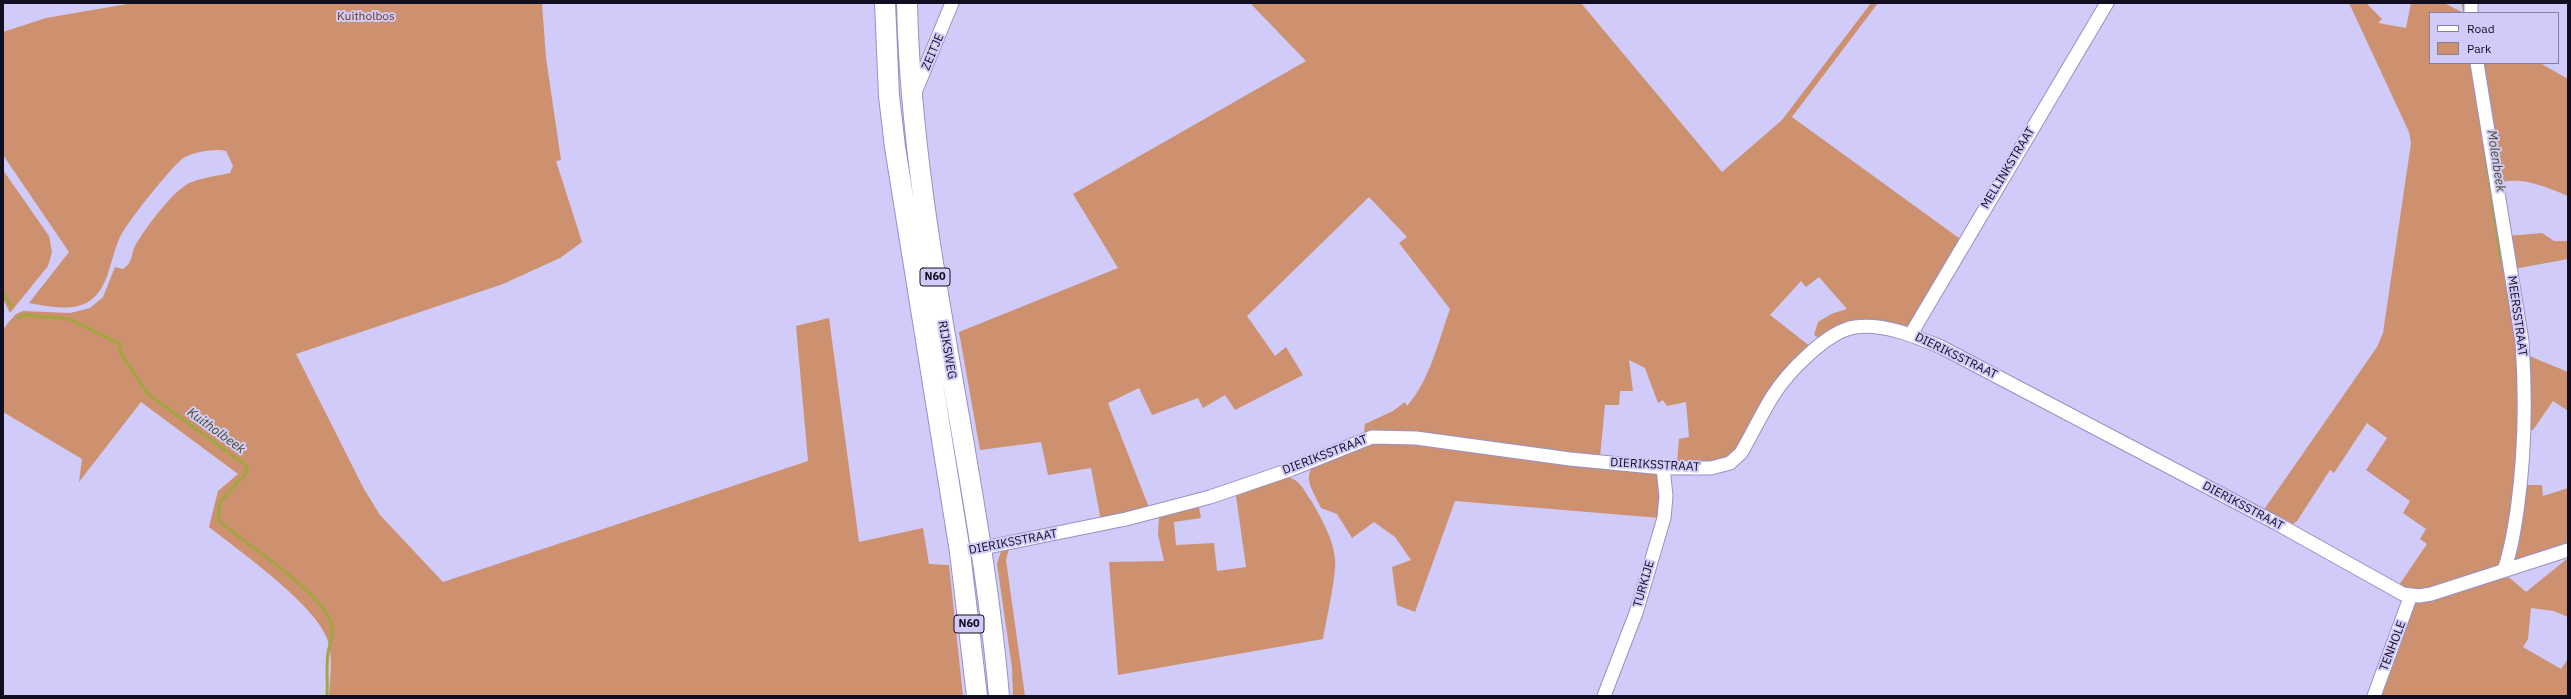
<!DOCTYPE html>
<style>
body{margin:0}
#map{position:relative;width:2571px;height:699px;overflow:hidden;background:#d0cbf8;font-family:"IBM Plex Sans",sans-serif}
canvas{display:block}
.frame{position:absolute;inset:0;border:4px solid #110e21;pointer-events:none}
.legend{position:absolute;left:2429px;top:12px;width:130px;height:52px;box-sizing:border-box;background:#d0cbf8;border:1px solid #847fa2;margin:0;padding:5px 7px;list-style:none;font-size:12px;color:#110e21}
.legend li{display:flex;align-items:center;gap:8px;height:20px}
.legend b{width:20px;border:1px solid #847fa2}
</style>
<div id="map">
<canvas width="2571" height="699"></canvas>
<div class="frame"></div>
<ul class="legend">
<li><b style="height:5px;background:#fff"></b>Road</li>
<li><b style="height:11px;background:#cd916f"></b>Park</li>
</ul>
</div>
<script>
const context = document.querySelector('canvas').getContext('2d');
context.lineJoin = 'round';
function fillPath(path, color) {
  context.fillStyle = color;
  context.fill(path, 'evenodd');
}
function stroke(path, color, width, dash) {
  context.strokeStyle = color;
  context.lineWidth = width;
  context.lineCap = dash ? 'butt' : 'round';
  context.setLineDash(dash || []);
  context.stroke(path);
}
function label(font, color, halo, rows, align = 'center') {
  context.font = font + ' "IBM Plex Sans",sans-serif';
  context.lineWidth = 4;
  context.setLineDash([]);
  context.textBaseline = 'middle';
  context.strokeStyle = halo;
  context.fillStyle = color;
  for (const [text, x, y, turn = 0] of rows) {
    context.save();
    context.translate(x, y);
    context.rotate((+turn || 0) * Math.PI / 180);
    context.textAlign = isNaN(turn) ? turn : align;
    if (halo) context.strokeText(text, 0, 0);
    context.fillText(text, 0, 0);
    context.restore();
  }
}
fillPath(new Path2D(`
 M133,3h409l4,55 15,102 -5,1 26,81 -22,16 -57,26 -207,70 68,135 16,26 63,67 365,-121 -12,-135 33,-8 30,224 64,-14 6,36 20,1 14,131h-634c1,-17 4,-39 -1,-55 -11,-36 -89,-90 -119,-114l9,-36 20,-17 -97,-72 -62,80 3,-23 -79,-47v-81l4,-7 9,-10 7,-3 47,2 20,-5 13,-11 12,-30 8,2c11,-8 7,-13 12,-23 9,-16 40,-59 57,-64 12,-5 26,-6 38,-9l3,-7 -7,-15c-12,-3 -34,1 -44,8 -14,12 -52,60 -61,76 -11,21 -11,54 -33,67 -17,10 -41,4 -59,1l40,-51 -66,-97v-123l43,-14z
 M1250,3h331l141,169 60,-52 89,-117h7l-86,114 171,124 -54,86 -63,-4 -12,4 -15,11 -5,-3 4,-13 13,-8 16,-5 -28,-32 -13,10 -5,-6 -31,34 41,32 -69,100 -23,16 -42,1 2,-25 10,-2 -3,-35 -19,4 -4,-6 -5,3 -13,-35 -16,-8 4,31h-13l-1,14h-14l-5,52 -233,-24 -3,-2 1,-7 28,-13 12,-9 2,4c23,-26 31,-64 43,-97l-51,-66 8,-6 -38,-40 -122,119 28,40 11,-9 17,28 -68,35 -10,-15 -22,13 -5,-10 -46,17 -13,-27 -31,15 42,107 -49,11 -10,-53 -43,7 -7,-33 -61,8 -21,-118 159,-64 -45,-74 233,-133z
 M2349,3h17l16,16 -4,4 28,5 5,-25h33l20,10h-34v50h45l46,291 -1,112 -19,99 -81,27 -21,-7 28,-41 -7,-5 6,-10 -23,-16 7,-12 -44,-31 21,-32 -20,-15 -33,50 -4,-3 -33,51 -4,3 -7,-1 -23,-12 114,-164 6,-14 28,-190 -2,-11z
 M2483,63h57l28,16v117c-22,-9 -43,-19 -67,-14z
 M3,170l46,66 3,16 -4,14 -38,47 -7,-14z
 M2542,233l12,8h14v18l-54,10 -6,-33z
 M2527,355l41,17v39l-15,-10 -20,29h-4z
 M1390,441l259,31 8,3 2,4 1,39 -205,-17 -40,111 -18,-7 -5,-38 19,-7 -16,-23 -21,-15 -22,16 -15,-24 -16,-6c-5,-12 -18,-28 -9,-40l55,-25z
 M1287,477c13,2 18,15 25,25 10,18 21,36 23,57 2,15 -9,62 -12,80l-205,36 -9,-113 55,-1 -6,-26 1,-18 40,-10 2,11 -27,4 2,23 38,-2 3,28 29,-4 -10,-71z
 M2526,485h16l1,11 25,-8v59l-54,15z
 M1009,548l-3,12 19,136h-12l-1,-28 -15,-104 4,-13z
 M2568,558v59l-14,-6 -23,-3 -3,31 -5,8 38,22 7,-10v37h-189l35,-97 89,-22 7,1 16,14z`), '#cd916f');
stroke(new Path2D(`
 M2463,3l2,10
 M2484,146l17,115
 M3,292l9,15
 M19,318l7,-3 43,4 50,25 4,13 25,37 99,72 -1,7 -26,29 -2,18c26,23 104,72 113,103 3,11 -1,19 -3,30 -2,14 0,29 -1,43`), '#a2a540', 3);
const minor = new Path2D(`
 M2471,3v10
 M2477,63l45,278c4,57 3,113 -5,170 -3,20 -6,40 -13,59
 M914,95l38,-92
 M1911,334l196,-331
 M973,550l153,-31 84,-22 82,-28 80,-32 44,1 154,21 93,9h48l19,-5 11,-10c11,-19 20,-38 31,-56 15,-24 55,-66 83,-70 28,-4 60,9 86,20l335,176 127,71 16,2 12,-2 137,-44
 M1604,696l32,-83 28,-95 2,-22 -3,-28
 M2374,696l37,-101`);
const highway = new Path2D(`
 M885,3l4,93 6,51 65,405 17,144
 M907,3c5,234 72,460 92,693`);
stroke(minor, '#9890c6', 15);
stroke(highway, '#9890c6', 22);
stroke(minor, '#fff', 13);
stroke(highway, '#fff', 20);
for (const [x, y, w] of [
 [935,277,30],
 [969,624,30]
]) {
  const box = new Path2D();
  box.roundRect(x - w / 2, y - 9, w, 18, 3);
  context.fillStyle = '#d0cbf8';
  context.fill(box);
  stroke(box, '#110e21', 1);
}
label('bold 11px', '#110e21', null, [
 ["N60",935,277],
 ["N60",969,624]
]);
label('12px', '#6f3812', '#d0cbf8', [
 ["Kuitholbos",366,17]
]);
label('12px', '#110e21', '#d0cbf8', [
 ["ZEITJE",933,52,-67],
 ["MELLINKSTRAAT",2008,168,-59],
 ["MEERSSTRAAT",2517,316,82],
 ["RIJKSWEG",947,350,80],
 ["DIERIKSSTRAAT",1956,356,26],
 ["DIERIKSSTRAAT",1325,455,-21],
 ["DIERIKSSTRAAT",1655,465,3],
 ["DIERIKSSTRAAT",2243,506,28],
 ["DIERIKSSTRAAT",1013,542,-11],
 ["TURKIJE",1644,584,-74],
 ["TENHOLE",2393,646,-69]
]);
label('italic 13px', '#494b21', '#d0cbf8', [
 ["Molenbeek",2496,161,81],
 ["Kuitholbeek",216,431,36]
]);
</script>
